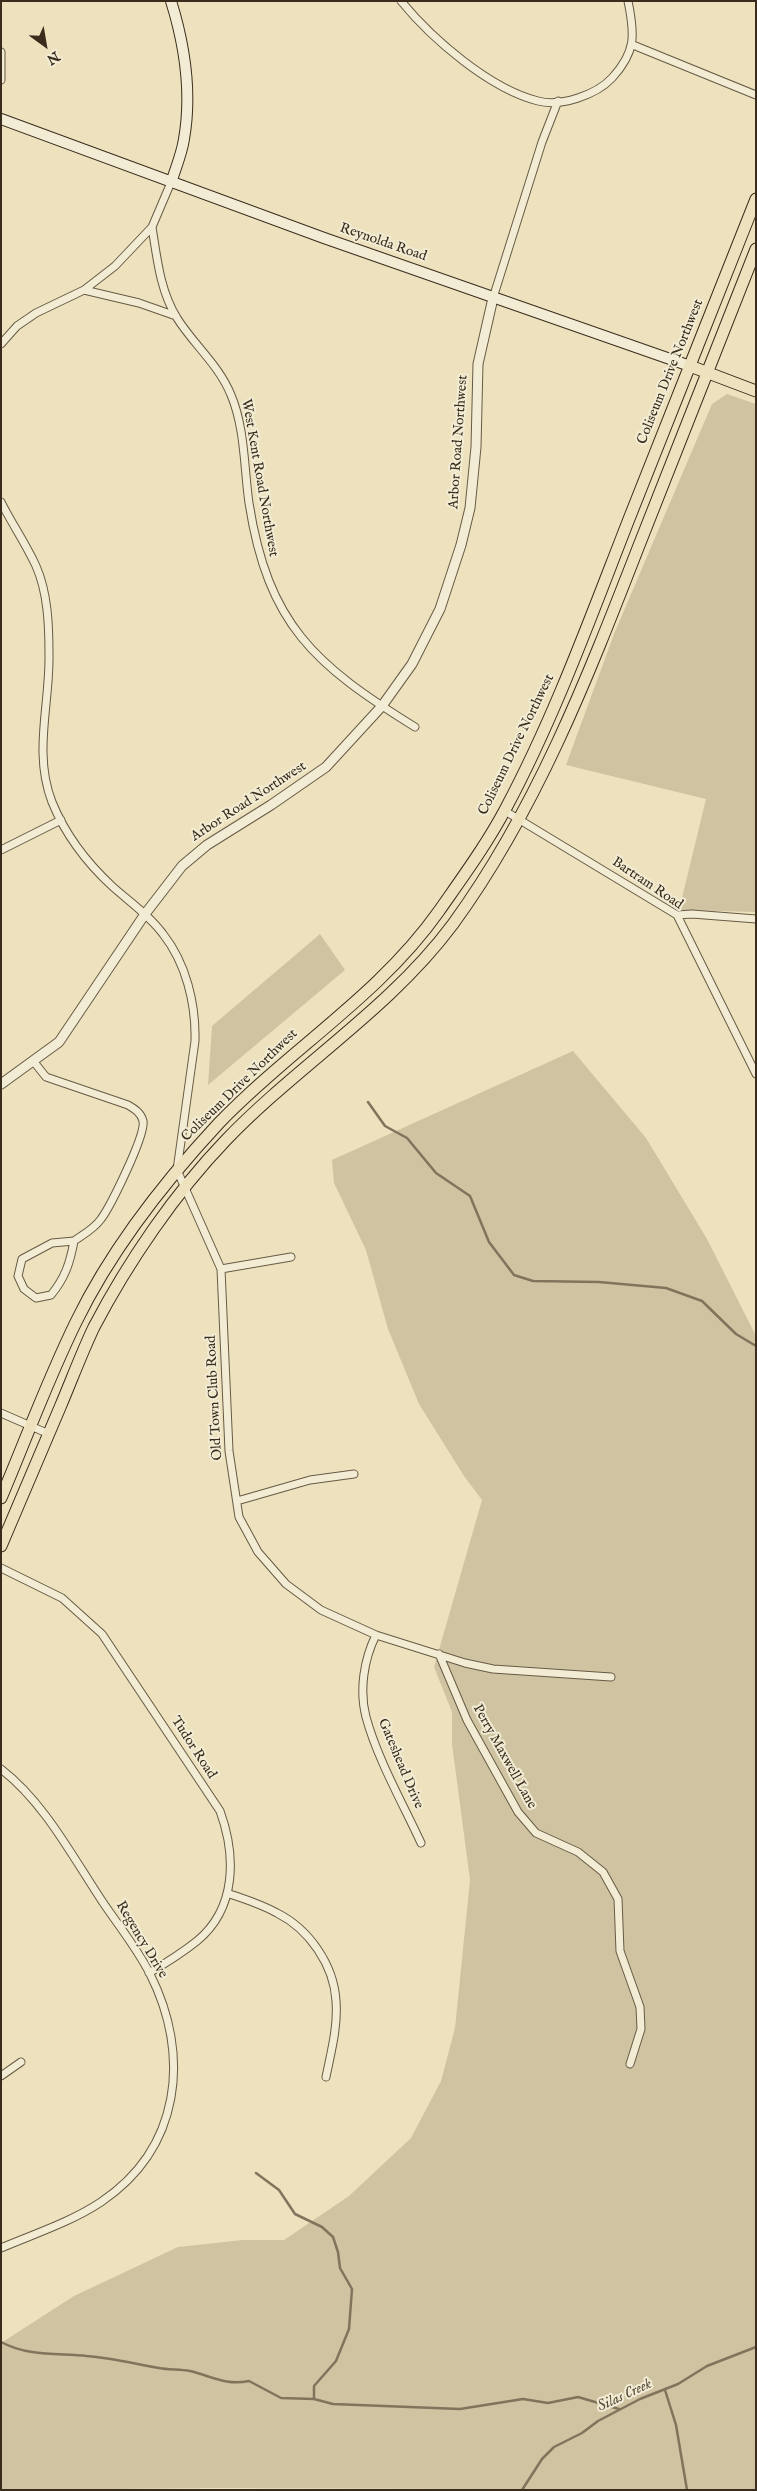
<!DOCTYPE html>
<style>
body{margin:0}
#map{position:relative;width:757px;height:2491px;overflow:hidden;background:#ede2bd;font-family:"IM FELL English",serif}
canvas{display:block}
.frame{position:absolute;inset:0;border:2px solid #3a2c1d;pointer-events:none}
.north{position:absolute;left:20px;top:20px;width:50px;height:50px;-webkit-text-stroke:4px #f3ecd4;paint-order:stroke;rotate:148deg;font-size:14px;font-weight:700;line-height:20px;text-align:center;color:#3a2c1d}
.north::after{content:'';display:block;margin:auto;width:18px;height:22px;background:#3a2c1d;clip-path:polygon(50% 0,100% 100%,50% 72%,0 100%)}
</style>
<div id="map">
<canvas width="757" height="2491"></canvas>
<div class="frame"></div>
<div class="north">N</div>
</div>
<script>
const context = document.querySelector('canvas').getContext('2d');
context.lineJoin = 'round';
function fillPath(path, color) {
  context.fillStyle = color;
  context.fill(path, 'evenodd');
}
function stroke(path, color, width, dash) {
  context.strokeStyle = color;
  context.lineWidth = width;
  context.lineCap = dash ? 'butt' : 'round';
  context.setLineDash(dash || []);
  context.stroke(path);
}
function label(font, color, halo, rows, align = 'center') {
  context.font = font + ' "IM FELL English",serif';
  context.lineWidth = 4;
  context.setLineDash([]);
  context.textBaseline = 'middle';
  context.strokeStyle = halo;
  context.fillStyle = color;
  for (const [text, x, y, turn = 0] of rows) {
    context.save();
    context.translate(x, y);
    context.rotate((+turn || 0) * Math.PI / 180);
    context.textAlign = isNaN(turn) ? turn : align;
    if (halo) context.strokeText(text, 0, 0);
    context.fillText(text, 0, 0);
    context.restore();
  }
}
fillPath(new Path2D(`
 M727,394l29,10v508l-77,-2 27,-111 -140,-34 48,-131 98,-230z
 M320,934l25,36 -137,115 4,-59z
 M573,1051l73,87 61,101 49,97v1154l-539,-2 -216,2v-147l73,-47 104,-49 65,-7h41l65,-44 62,-58 30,-57 14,-53 15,-148 -18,-136v-32l-18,-45 48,-167 -18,-24 -45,-72 -31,-75 -22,-79 -32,-67 -2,-23z`), '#cfc3a2');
stroke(new Path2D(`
 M368,1102l17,24 22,12 29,35 34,23 19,46 25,33 19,6 66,1 67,6 36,13 34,33 20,12
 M256,2173l23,17 16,24 27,13 11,10 5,15 2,16 12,21 -3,40 -13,32 -22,25v13
 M1,2342c28,15 57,11 86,14 25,2 48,8 72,12 10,2 21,1 31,3 21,5 36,15 59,10l32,17 33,1 19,5 127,5 63,-10 25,4 30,-6 41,12
 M665,2390l11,35 11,65
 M522,2490l20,-31 12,-12 28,-14 16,-12 42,-22 38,-15 29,-18 49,-19`), '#81745d', 2.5);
const minor = new Path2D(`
 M401,1c31,38 89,88 137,100 23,6 58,-6 74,-23 24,-26 23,-43 16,-77
 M633,45l123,50
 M1,52v28
 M152,227c5,31 8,64 25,91 16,26 42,47 54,77 14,33 13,73 18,108 19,122 66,162 166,224
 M84,290l31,-24 37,-39 20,-47
 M493,298l49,-156 16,-41
 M1,344l16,-18 19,-13 48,-23 55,13 37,13
 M1,502c11,22 25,42 35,64 12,27 13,60 13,89 1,49 -16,98 3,147 13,32 36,62 61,85 17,15 37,29 50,47 23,29 33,70 32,107l-18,129 44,99 8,182 10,66 19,35 28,32 35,26 55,25 89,28 28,6 118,8
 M505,811l172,104 79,159
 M1,850l60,-30
 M677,915l15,-1 64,5
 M34,1062l12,15 82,28c7,4 13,8 15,16 3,14 -33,86 -42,98 -7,10 -17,15 -27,22
 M74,1241c-4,22 -9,37 -23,54l-15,3 -12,-9 -6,-13 4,-17 30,-16z
 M221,1269l70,-12
 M1,1413l48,21
 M237,1501l73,-21 44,-6
 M1,1568l61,30 40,36 118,177c16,44 17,97 -23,130 -15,12 -31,22 -48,32
 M376,1635c-12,24 -17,55 -10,82 11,41 37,87 55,126
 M439,1654l28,66 51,92 18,21 42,19 25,20 15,27 2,52 20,56 1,22 -11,35
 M1,1769c43,33 71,87 101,132 16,24 35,47 48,73 41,81 31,174 -49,228 -30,20 -67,32 -100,46
 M227,1893c17,6 34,11 50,20 32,16 57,52 59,88 2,26 -5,51 -10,76
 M1,2076l20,-14`);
const tertiary = new Path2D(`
 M1,1084l58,-42 86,-128 37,-48 25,-21 64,-40 55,-38 56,-61 30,-42 28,-55 21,-64 9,-37 6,-61 2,-83 15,-66`);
const secondary = new Path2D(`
 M171,1c14,45 21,92 13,138 -2,14 -8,28 -12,41
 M1,119l323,119 366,128`);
const primary = new Path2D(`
 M690,366l66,25
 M1,1498c25,-59 47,-119 75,-176 35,-72 89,-141 143,-199 70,-73 161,-128 220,-212 23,-33 48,-67 67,-103 49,-92 85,-192 123,-289 42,-107 85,-213 127,-320
 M1,1546c20,-47 40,-94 60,-141 11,-26 21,-53 33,-78 34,-65 81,-134 132,-187 72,-75 164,-131 227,-216 83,-114 134,-245 185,-376 39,-100 79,-199 118,-299`);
stroke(minor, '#675a45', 9);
stroke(tertiary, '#675a45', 11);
stroke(secondary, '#3a2c1d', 12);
stroke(primary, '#3a2c1d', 13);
stroke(minor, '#f3ecd4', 7);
stroke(tertiary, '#f3ecd4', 9);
stroke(secondary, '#f3ecd4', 10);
stroke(primary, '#ede2bd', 11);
label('14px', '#3a2c1d', '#f3ecd4', [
 ["Reynolda Road",383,243,19],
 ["Coliseum Drive Northwest",671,372,-68],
 ["Arbor Road Northwest",459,442,-86],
 ["West Kent Road Northwest",259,478,80],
 ["Coliseum Drive Northwest",517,745,-64],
 ["Arbor Road Northwest",249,802,-33],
 ["Bartram Road",647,884,34],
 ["Coliseum Drive Northwest",240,1086,-44],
 ["Old Town Club Road",215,1398,-93],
 ["Tudor Road",193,1748,57],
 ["Perry Maxwell Lane",504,1757,61],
 ["Gateshead Drive",400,1764,67],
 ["Regency Drive",141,1940,59]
]);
label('italic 15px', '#5d503d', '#f3ecd4', [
 ["Silas Creek",625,2396,-25]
]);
</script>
